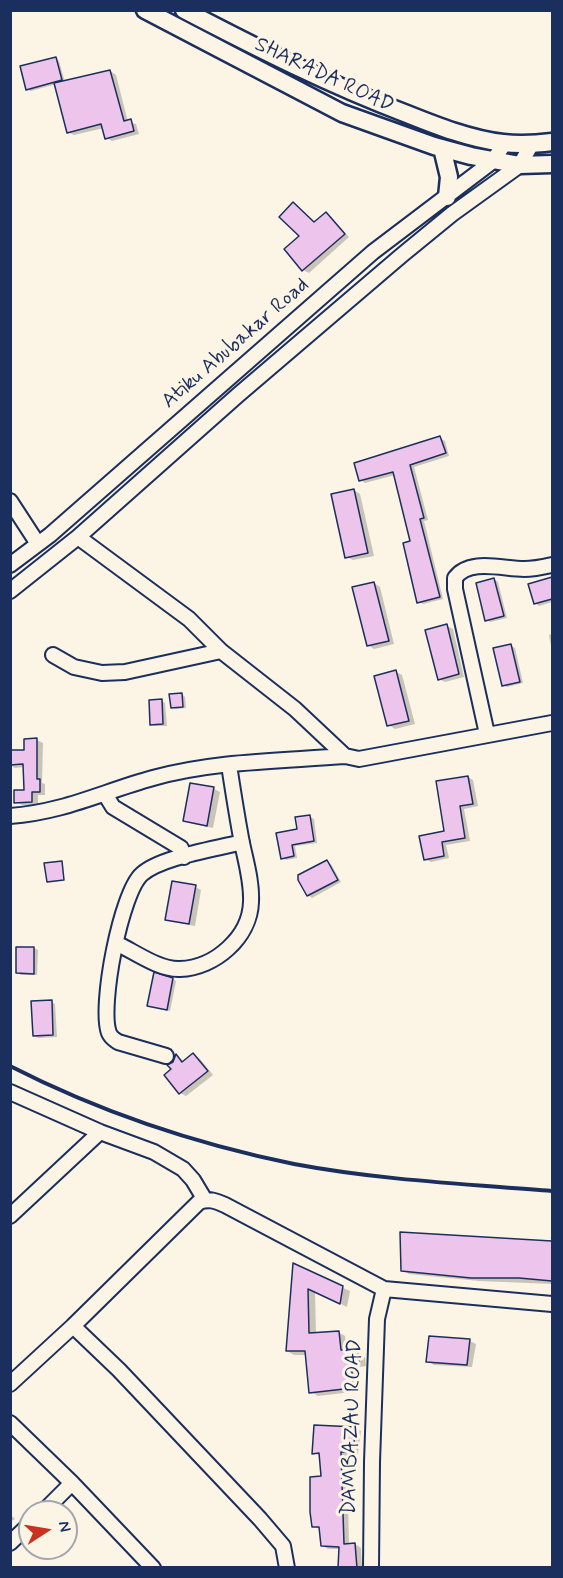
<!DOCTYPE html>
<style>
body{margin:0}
#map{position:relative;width:563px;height:1578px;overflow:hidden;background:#fcf5e5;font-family:Mynerve,sans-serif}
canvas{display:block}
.frame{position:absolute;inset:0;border:12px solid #1b2f5e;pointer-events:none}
.north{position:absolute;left:18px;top:1500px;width:60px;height:60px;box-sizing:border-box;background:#fcf5e5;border:2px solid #a2a6af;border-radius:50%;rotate:78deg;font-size:16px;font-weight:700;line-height:24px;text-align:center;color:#1b2f5e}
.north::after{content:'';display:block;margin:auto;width:21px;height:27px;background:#c8321e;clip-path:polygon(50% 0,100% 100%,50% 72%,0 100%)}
</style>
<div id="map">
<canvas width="563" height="1578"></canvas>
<div class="frame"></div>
<div class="north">N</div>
</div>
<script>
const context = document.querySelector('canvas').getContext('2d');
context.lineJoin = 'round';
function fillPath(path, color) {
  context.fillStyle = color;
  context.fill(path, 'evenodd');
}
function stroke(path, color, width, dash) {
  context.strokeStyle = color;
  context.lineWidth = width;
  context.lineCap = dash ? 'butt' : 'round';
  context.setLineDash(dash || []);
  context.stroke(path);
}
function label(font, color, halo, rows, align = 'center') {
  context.font = font + ' Mynerve,sans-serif';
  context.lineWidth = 6;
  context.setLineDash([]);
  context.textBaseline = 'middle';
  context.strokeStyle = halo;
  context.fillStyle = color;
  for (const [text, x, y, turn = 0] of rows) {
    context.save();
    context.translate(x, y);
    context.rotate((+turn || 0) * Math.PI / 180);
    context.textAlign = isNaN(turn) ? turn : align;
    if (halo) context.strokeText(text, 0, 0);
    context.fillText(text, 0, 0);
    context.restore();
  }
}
fillPath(new Path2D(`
 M56,59l3,2 6,21 45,-11 6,4 12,47 8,2 3,10 -27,7 -5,-3 -3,-10 -30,7 -6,-3 -12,-48 -25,7 -4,-2z
 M326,214l5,3 18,20 -40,36 -6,-3 12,-47z
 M440,438l5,3 4,15 -35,11 14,53 -4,1 19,78 -20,5 -4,-2 -7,-60 -17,-67 -30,8 -4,-3z
 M354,490l6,4 14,62 -21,4 -6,-3z
 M494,579l4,3 9,36 -17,4 -3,-2z
 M552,579v23l-13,4 -4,-3 -5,-18z
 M374,583l6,4 14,57 -20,5 -6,-4z
 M447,626l6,3 11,48 -19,5 -6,-3z
 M552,634v17l-3,-16z
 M511,646l4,2 8,35 -16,4 -4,-2z
 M396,672l6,3 13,49 -20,5 -6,-4z
 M182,694l3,3 1,11 -10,1 -4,-2z
 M162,701l3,2 2,23h-12l-3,-2z
 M37,740l6,3 -1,40 3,1v11h-7v10h-16l-6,-3 9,-11 -1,-24 -9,1 -5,-3v-13l16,-1z
 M468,777l5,3 5,26 -14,3 6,32 -24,4 3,13 -18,4 -6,-3 21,-27z
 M191,784l23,5 6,3 -7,36 -23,-5 -6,-3z
 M310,817l4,2 3,24 -22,3 2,12 -11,2 -3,-2 15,-28z
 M327,862l4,2 10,18 -29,16 -4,-3 -8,-16z
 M195,887l6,3 -6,36 -22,-4 -6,-3z
 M18,948h16l4,2 -1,25h-16l-4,-3z
 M173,979l3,2 -6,30 -21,-5z
 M51,1002l4,2 2,33 -19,1 -4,-2z
 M194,1055l6,4 13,16 -27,21 -6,-3 -7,-24 4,-13 7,6z
 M401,1234l151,9v41l-73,-3 -70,-7 -7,-4z
 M294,1265l56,26 -3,16 -32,-16 1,43 22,-2 7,4 2,16h11l7,5 1,9 -7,1v22l-7,3 -34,4 -7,-4 -5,-37h-12l-7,-4z
 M470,1341l6,3 -4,23 -38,-2 -6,-4z
 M355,1428l6,3 -3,23 -11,1 2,90 6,-1 6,4 1,20h-22v-19h-12l-6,-4 -3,-16 -5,-3 8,-48 -1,-22 -7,-3z
 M10,1514l5,5 -5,3z`), '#0003');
const building = new Path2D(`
 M56,57l6,23 -36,10 -6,-24z
 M110,70l14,51 7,-2 3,12 -29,8 -4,-15 -34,9 -13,-50z
 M293,202l21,20 12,-10 19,22 -43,37 -18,-22 15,-13 -20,-19z
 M440,436l6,17 -36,12 14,53 -4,1 20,78 -23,6 -14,-60 7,-2 -17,-69 -34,9 -5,-18z
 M354,489l14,64 -23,5 -14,-64z
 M552,577v22l-18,5 -6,-20z
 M494,578l10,38 -19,5 -9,-38z
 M374,582l15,59 -22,5 -15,-59z
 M447,624l12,50 -21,6 -13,-50z
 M511,644l9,38 -18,4 -9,-38z
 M396,670l13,51 -22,5 -13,-50z
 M182,693l1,14 -12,1 -2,-14z
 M162,699l1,25 -13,1 -1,-25z
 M37,738v41h3v13h-8v10l-18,1v-13h10l-1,-26 -13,1v-15h14v-11z
 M468,776l5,28 -13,2 5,32 -23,4 2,14 -20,4 -5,-24 25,-5 -8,-50z
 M190,783l24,4 -7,39 -24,-5z
 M310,815l4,26 -22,4 2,11 -13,3 -5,-26 21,-4 -2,-12z
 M327,860l11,20 -31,16 -9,-16v-5z
 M62,861l2,19 -17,2 -3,-19z
 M172,881l24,4 -7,39 -24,-4z
 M16,947h18v27l-18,-1z
 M154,972l19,6 -6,32 -20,-4z
 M52,1000l1,35 -20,1 -2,-35z
 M193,1053l15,18 -29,23 -15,-19 7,-6 -4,-4 6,-3 3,-8 6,8z
 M400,1232l152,9v40l-33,-3h-48l-70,-7z
 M293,1263l50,23 -3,18 -32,-15 1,44 30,-2 2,19 17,1 1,11 -7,2v21l-8,4 -35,4 -4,-42h-19z
 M429,1336l41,3 -3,26 -41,-3z
 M314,1425l42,2 -3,25h-12l3,92 11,-1 2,25h-19l1,-21 -18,-1 -2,-19h-7l-2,-15v-35l11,-1 -2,-23 -7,1z`);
fillPath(building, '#ecc4ec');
stroke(building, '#1b2f5e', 1.5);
const minor = new Path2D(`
 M10,501l28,43
 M78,537l111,82 32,32 74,58 50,47
 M10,565l40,-30 323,-283 120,-91 11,-17
 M10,591l68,-54 160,-142 164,-140 50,-41 68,-49 11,-20
 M53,655l21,12 28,6 23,-1 96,-21
 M487,734l-32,-145v-11c14,-20 48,-9 69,-9 9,0 19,-2 28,-4
 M105,794l8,13 68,41 3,9
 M10,816c54,-4 92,-24 143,-38 61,-17 128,-17 192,-22l14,3 193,-36
 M116,943c19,9 43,27 64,26 35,-1 70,-32 71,-67 1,-20 -5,-40 -9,-59 -5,-26 -9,-52 -13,-78
 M166,1056l-48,-14c-4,-3 -7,-4 -9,-9 -10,-26 12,-141 33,-159 19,-17 74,-25 100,-32
 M10,1092l90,40 54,20 29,17 10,11 12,20
 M10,1216l90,-84
 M73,1326l46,44 141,149 23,27 4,22
 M10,1384l63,-58 126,-124c10,-4 17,-1 26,3l159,84 168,15
 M10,1423l62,60 81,85
 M43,1512l29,-29
 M10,1543l20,-19
 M371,1568l1,-106 5,-143 7,-30`);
const major = new Path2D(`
 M145,10l197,103 92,33 37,10 49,9 32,-1
 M184,10c73,38 146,75 223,104 30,12 63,25 96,29 16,2 33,1 49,-1
 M442,148l7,29 -2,20`);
stroke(minor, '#1b2f5e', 18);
stroke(major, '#1b2f5e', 21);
stroke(minor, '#fcf5e5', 14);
stroke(major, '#fcf5e5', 16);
stroke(new Path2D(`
 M10,1066c90,46 186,78 284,98 85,16 172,20 258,27`), '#1b2f5e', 4);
label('21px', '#1b2f5e', '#fcf5e5', [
 ["SHARADA ROAD",324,76,25],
 ["Atiku Abubakar Road",236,344,-41],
 ["DAMBAZAU ROAD",353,1427,-88]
]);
</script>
